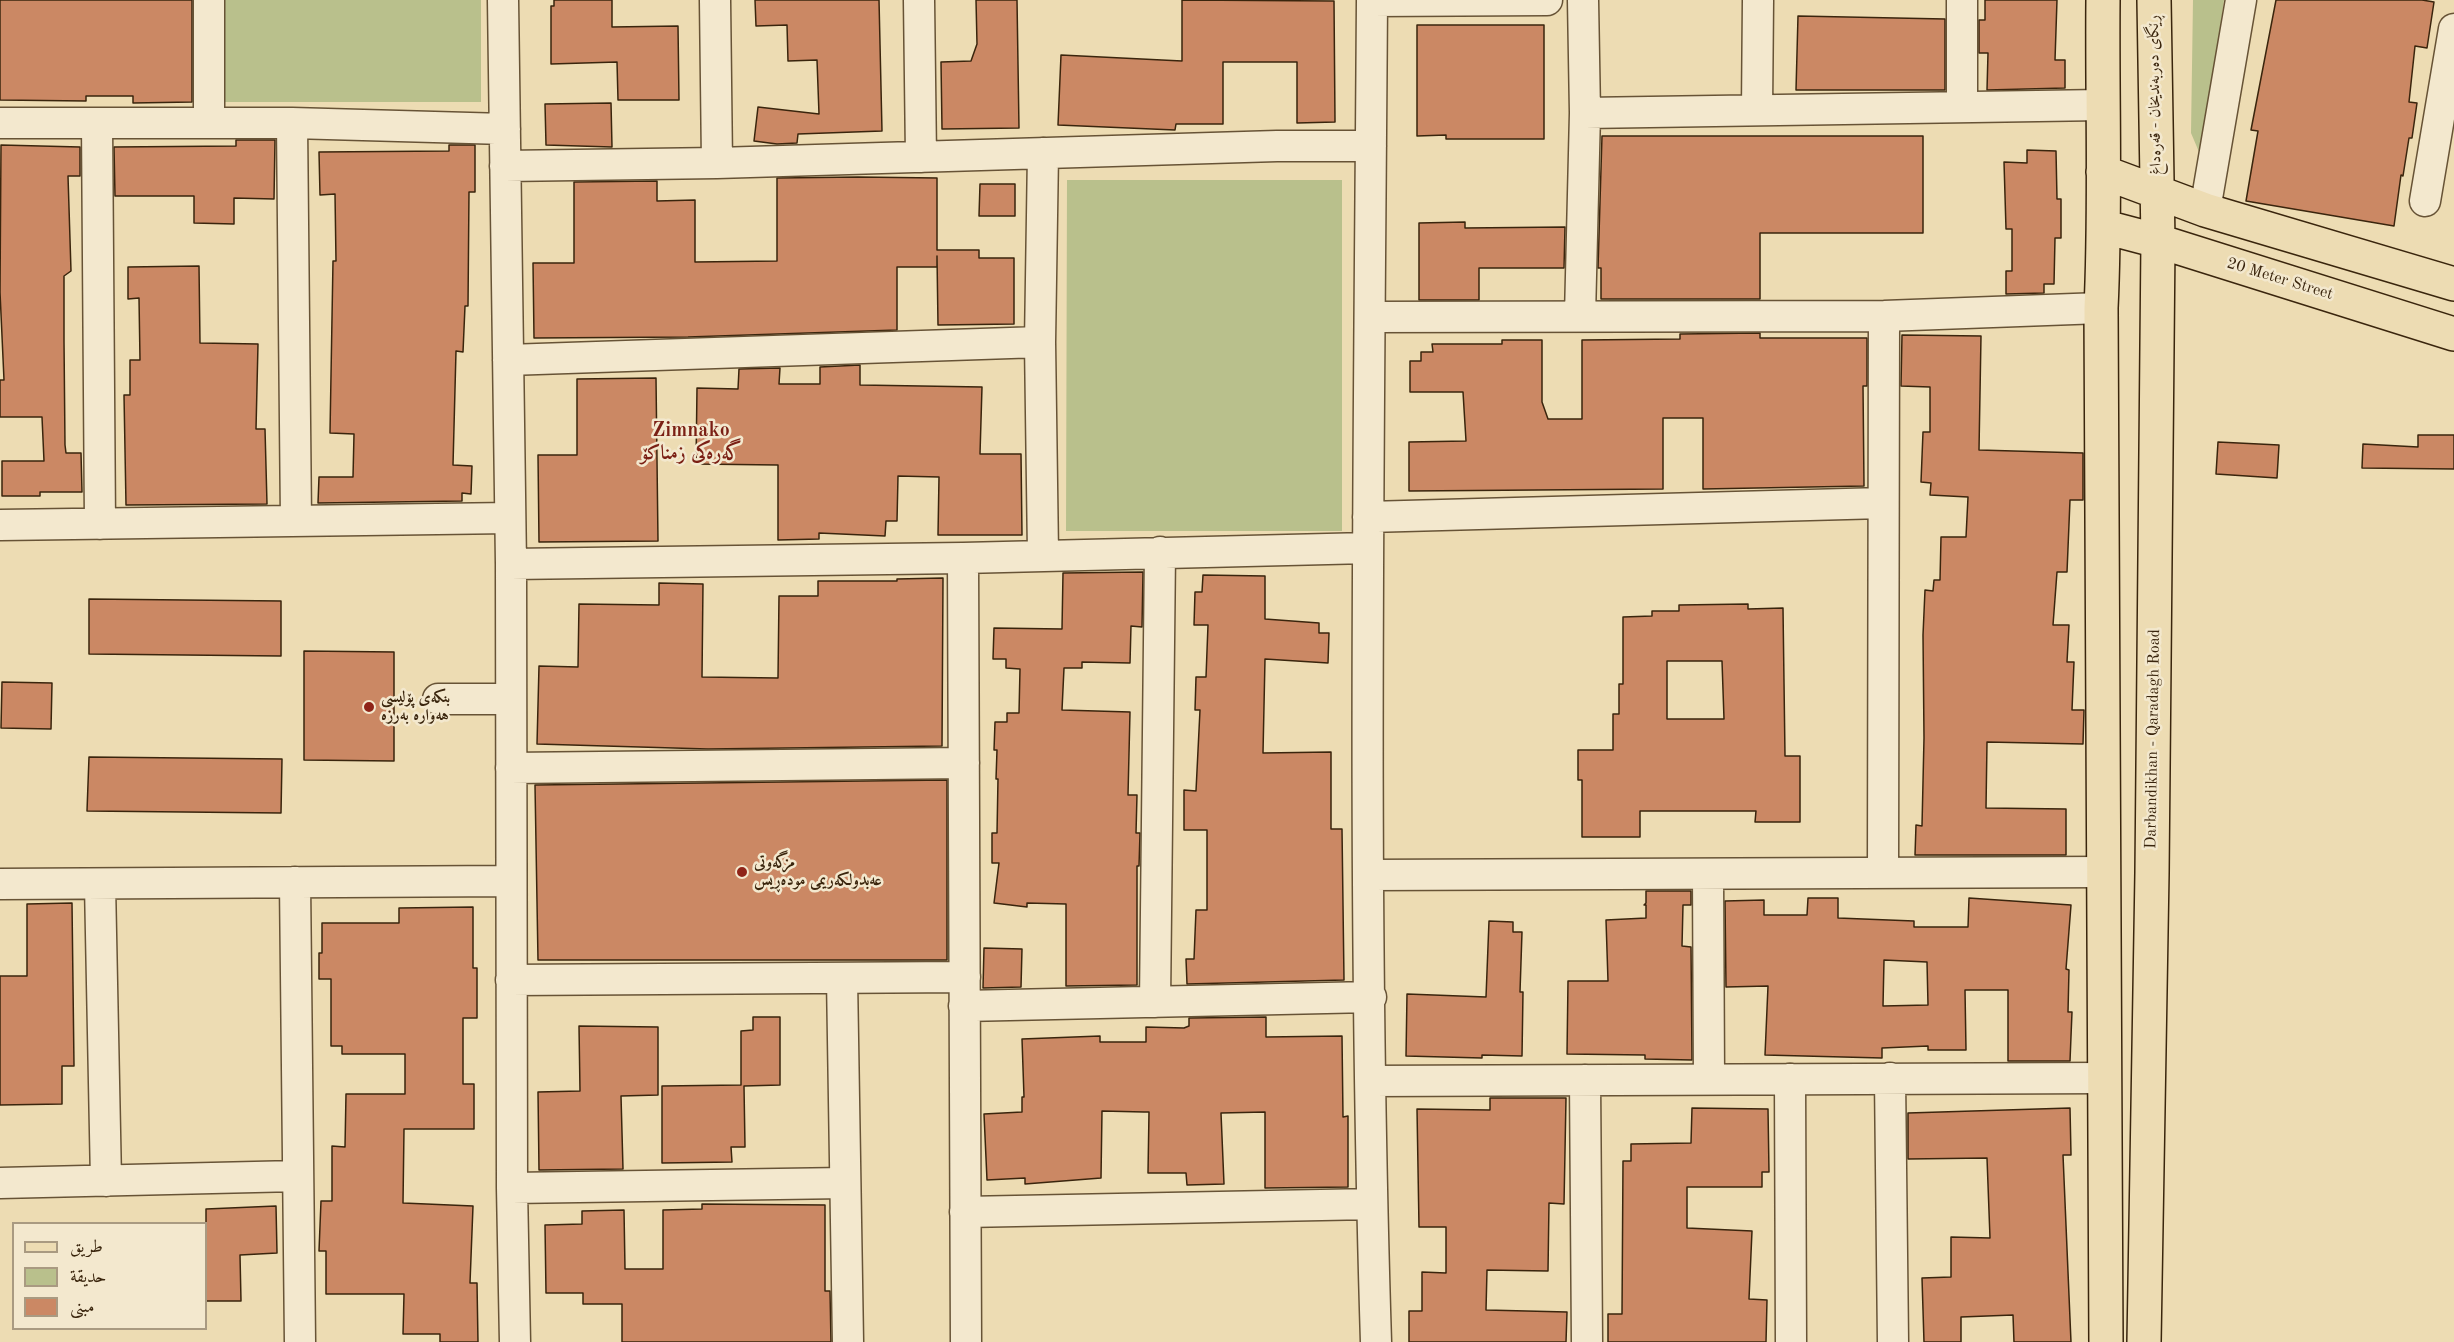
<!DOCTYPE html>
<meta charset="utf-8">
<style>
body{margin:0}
#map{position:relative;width:2454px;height:1342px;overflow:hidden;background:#eddcb3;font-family:"Old Standard TT",Amiri,serif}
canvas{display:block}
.legend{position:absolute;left:12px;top:1222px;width:195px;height:108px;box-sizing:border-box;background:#f3e8ce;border:2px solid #a99a81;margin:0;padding:8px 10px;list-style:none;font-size:18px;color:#3a250d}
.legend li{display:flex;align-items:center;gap:12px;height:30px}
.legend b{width:30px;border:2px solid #a99a81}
</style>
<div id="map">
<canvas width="2454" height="1342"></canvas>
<ul class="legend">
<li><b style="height:8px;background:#eddcb3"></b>طريق</li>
<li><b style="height:16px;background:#b9c08c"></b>حديقة</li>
<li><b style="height:16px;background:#cb8864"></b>مبنى</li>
</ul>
</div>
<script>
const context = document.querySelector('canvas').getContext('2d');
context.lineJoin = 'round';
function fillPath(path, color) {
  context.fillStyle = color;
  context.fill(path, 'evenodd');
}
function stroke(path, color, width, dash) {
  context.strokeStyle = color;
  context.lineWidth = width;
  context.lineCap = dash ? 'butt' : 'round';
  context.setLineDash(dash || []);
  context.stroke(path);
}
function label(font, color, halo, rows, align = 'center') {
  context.font = font + ' "Old Standard TT",Amiri,serif';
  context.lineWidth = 5;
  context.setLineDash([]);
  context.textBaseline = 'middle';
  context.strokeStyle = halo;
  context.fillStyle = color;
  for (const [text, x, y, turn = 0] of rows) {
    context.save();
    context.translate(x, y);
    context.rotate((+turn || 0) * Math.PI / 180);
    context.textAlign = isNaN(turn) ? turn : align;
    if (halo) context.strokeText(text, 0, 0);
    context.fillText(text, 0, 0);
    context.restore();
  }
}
fillPath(new Path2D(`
 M225,0h256v102h-256z
 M2193,0h31l-22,159 -11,-26z
 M1067,180h275v351h-276z`), '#b9c08c');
const building = new Path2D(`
 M0,0h192v102l-59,1v-7h-47v5l-86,-1z
 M554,0h58v27l66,-1 1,74h-61l-1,-38 -66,2v-58h3z
 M755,0h124l3,131 -84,3 -1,9 -20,1 -23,-3 4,-34 61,7 -2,-54 -29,1 -1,-36 -31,1z
 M976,0h41l2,128 -77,1 -1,-67 30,-1 6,-17z
 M1182,0l152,1 1,121 -38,1v-61h-74v62h-47l-1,6 -117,-5 3,-70 121,6z
 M1985,0h72l-2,60h10v28l-78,2 1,-37h-9v-33h6z
 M2276,0h146l12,2 -7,46 -12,-2 -6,56 8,1 -5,35h-3l-6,38 -2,-1 -7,51 -148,-25 12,-70 -7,-1z
 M1798,16l147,3v71h-149z
 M1417,25h127v114h-98v-4l-29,1z
 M611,103l1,44 -66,-2 -1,-41z
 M1602,136h321v97h-163v66h-159v-31h-3z
 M236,140h39l-1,59 -40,-1v26l-40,-1v-27h-79l-1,-49 122,-1z
 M1,145l79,2v29h-12l3,95 -7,5v65l1,104 1,8h15l1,39h-42v4h-38v-35h42l-2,-44h-42v-37h4l-4,-88z
 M449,145h26v47h-6l-1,114h-3l-2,46 -7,-1 -3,114 19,1 -1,28 -9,-1v8l-144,2 1,-26h34l1,-43 -24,-1 3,-172h3l-1,-67 -15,1 -1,-43 130,-1z
 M2027,150l29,1 1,48h4v39h-6l-1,46h-10v9l-38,1v-23h6v-42h-6l-2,-67 23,1z
 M858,177l79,1v72h42v8h35v66l-76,1 -1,-69v11h-40v63l-209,7 -154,1 -1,-75h41v-81l83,-1v20l38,-1v62l82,-1v-83z
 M980,184h35v32h-36z
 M1465,222v6l100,-1 -1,41h-85v32h-60v-77z
 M199,266l1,77 58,1 -2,85h9l2,75 -141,1 -2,-110h6v-35h10l-1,-62 -11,1v-32z
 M1760,333v5h107v48h-4l1,100 -161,3v-71h-40v71l-254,2v-49l57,-1 -3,-49h-53v-31h11v-9h12l-1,-8h70v-4h40v62l6,17h34v-79l98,-1v-5z
 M1902,335l79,1 -2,114 104,3v47h-13l-3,72h-10l-4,53h16l-2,37h7l-2,48h12l-1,34 -96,-2 -1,66 80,1v46h-151l1,-30 6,1 2,-88 -1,-103 2,-45 8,1 1,-11h6l1,-43h25l2,-40 -38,-2 1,-12 -10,-1 2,-50h7v-45l-29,-1z
 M860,365v20l122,2 -2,67h41l1,81h-84l1,-58 -41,-1 -1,45h-11l-1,15 -66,-3v6l-41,1v-75l-82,-1 1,-76 41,1 1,-20 41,-1 -1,16h41v-17z
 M656,378l2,163 -119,1 -1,-87h39v-76z
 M2418,435h36v34l-92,-1 1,-24 55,3z
 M2218,442l61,3 -2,33 -61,-4z
 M1143,572l-1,55 -11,-1 -1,37 -48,-1v6h-18l-2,42 68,2 -2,83h9l-1,38h4l-1,33h-2v119l-71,1v-82l-39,-1v4l-33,-4 5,-40h-7v-30h5l1,-54h-2l1,-29h-3l1,-28h12v-9h12l1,-44 -14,-1v-9h-13l1,-31 68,1 1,-56z
 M1203,575l62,1v43l54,4v10h10l-1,30 -63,-4 -2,94 68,-1v77h11l2,151 -157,4 -1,-25h8l2,-49h11v-80h-23v-40l12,1 4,-81h-5l1,-33h10l2,-52h-14l1,-33h7z
 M943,578l-1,168 -234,3 -171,-5 2,-78 39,1 1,-63 80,1v-22l44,1 -1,93 76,1 1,-82h39v-15h79v-2z
 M89,599l192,2v55l-192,-2z
 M1748,604v5l35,-1 2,148h15v66h-45l1,-11h-116v26h-58v-57h-4v-30h35v-36h6v-30h4v-67l29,-1v-5h27v-6zM1667,661h55l2,58h-57z
 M304,651l90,1v109l-90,-1z
 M2,682l50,1 -1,46 -50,-1z
 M89,757l193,2 -1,54 -194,-2z
 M947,780v180h-409l-3,-175z
 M1646,891h45v14h-8l-1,41 9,1 1,113 -47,-1v-4l-78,-1 1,-73h40l-2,-61 40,-2v-13h-2l2,-2z
 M1808,898h30v20l76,3v6h54l1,-29 102,7 -5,64 3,1 -1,42h4l-2,49h-62v-71h-43l1,60h-38v-4l-46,2v10l-117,-3 3,-69 -42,1 -1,-86 39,-1v15h43zM1884,960l43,2 1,43 -45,1z
 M72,903l2,163h-12v38l-62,1v-129h27v-72z
 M473,907v61h4v50h-14v66h11v45h-70l-1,74 70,3 -3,77h7l1,59h-38v-8h-37l1,-40h-78v-43h-7l2,-50h11v-55l13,1 1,-53h59v-40h-63v-8h-11v-67h-12v-26h3v-30h77v-15z
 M1489,921l24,1v10h9l-2,60h3l-1,64 -40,-1v3l-76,-2 1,-62 79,3z
 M984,948l38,1 -1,38 -38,1z
 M753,1017h27v68l-36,1 1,61h-14l1,15 -70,1v-77l79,-1v-54l12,-1z
 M1266,1017v20l76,-1 1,81 5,-1v71l-83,1v-76l-44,1 3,71 -37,1 -1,-12h-38l1,-61h-5l-42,-1 -1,67 -76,6v-6l-38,2 -3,-66 38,-2v-15h2l-2,-58 78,-3v6h46v-15l38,1 5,-2v-8z
 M579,1026l79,1v68l-37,1 2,73 -84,1 -1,-78 42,-1z
 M1490,1098h76l-2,106 -15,-1 -1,68 -61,-1 -1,40 81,2 -1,30h-157v-31h13v-39l24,1v-46h-27l-2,-118 73,1z
 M1692,1108l76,1 1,63h-7v15h-75v41l65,3 -3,68 18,1 -1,42h-158v-28h14l1,-153h8v-17l60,-1z
 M2070,1108l1,47h-8l8,187h-57l-1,-27 -52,2v25h-37l-2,-64 29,-1v-40l39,1 -3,-80 -79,1v-46z
 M702,1204l123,1v86h5l1,51h-209v-38h-39v-11h-37l-1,-68 37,-1v-13l42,-1 1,59h38v-59l39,-1z
 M276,1206l1,47 -37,2 1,46h-35v-92z`);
fillPath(building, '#cb8864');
stroke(building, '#3a250d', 1.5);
const minor = new Path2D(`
 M503,0l8,564 1,624 3,154
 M715,0l2,163
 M919,0l2,157
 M1372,0c-3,447 -10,895 4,1342
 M1962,0v106
 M1372,1l175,-1
 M1757,110l1,-110
 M1585,113l517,-8
 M0,123h292l213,6
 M209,123v-123
 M292,123l4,398
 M97,124l3,400
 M1043,153l-3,189 3,212
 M505,166l212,-3 560,-17h94
 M2425,201l29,-172
 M2205,210l36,-210
 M1580,316l5,-203 -2,-113
 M1370,317l514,-1 217,-8
 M508,360l532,-18
 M1368,517l515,-14
 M0,525l510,-7
 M963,558l3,784
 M511,564l452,-6 405,-10
 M438,699h73
 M511,768l453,-5
 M1883,873l1,-557
 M1370,875l734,-3
 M1708,875l1,204
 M295,882l5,460
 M0,884l511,-3
 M100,884l6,297
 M842,978l6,364
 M511,980l454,-3
 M1155,1002l5,-450
 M964,1006l407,-9
 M1890,1078l3,264
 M1790,1079l1,263
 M1585,1080l2,262
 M1371,1081l734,-3
 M0,1183l297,-7
 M512,1188l333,-5
 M965,1212l407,-8`);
const major = new Path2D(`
 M2103,0c-1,103 3,206 -2,308l5,1034
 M2103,172l102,38 249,74
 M2105,227l53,14 296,93
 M2144,1342l8,-469 6,-632 -4,-241`);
stroke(minor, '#675336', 33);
stroke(major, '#3a250d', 36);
stroke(minor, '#f3e8ce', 30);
stroke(major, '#eddcb3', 33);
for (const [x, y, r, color] of [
 [369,707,6,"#8f2418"],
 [742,872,6,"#8f2418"]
]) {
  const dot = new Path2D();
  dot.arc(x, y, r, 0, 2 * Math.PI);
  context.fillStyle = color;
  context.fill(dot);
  stroke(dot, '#f3e8ce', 2);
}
label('16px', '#3a250d', '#f3e8ce', [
 ["ڕێگای دەربەندیخان - قەرەداغ",2155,95,-91],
 ["20 Meter Street",2280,279,17],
 ["Darbandikhan - Qaradagh Road",2153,739,-89]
]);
label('bold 16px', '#3a250d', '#f3e8ce', [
 ["بنکەی پۆلیسی",381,698],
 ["هەوارە بەرزە",381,716],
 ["مزگەوتی",754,863],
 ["عەبدولکەریمی مودەڕیس",754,881]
], 'left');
label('bold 20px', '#7a1f14', '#f3e8ce', [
 ["Zimnako",691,431],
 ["گەرەکی زمناکۆ",691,454]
]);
</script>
